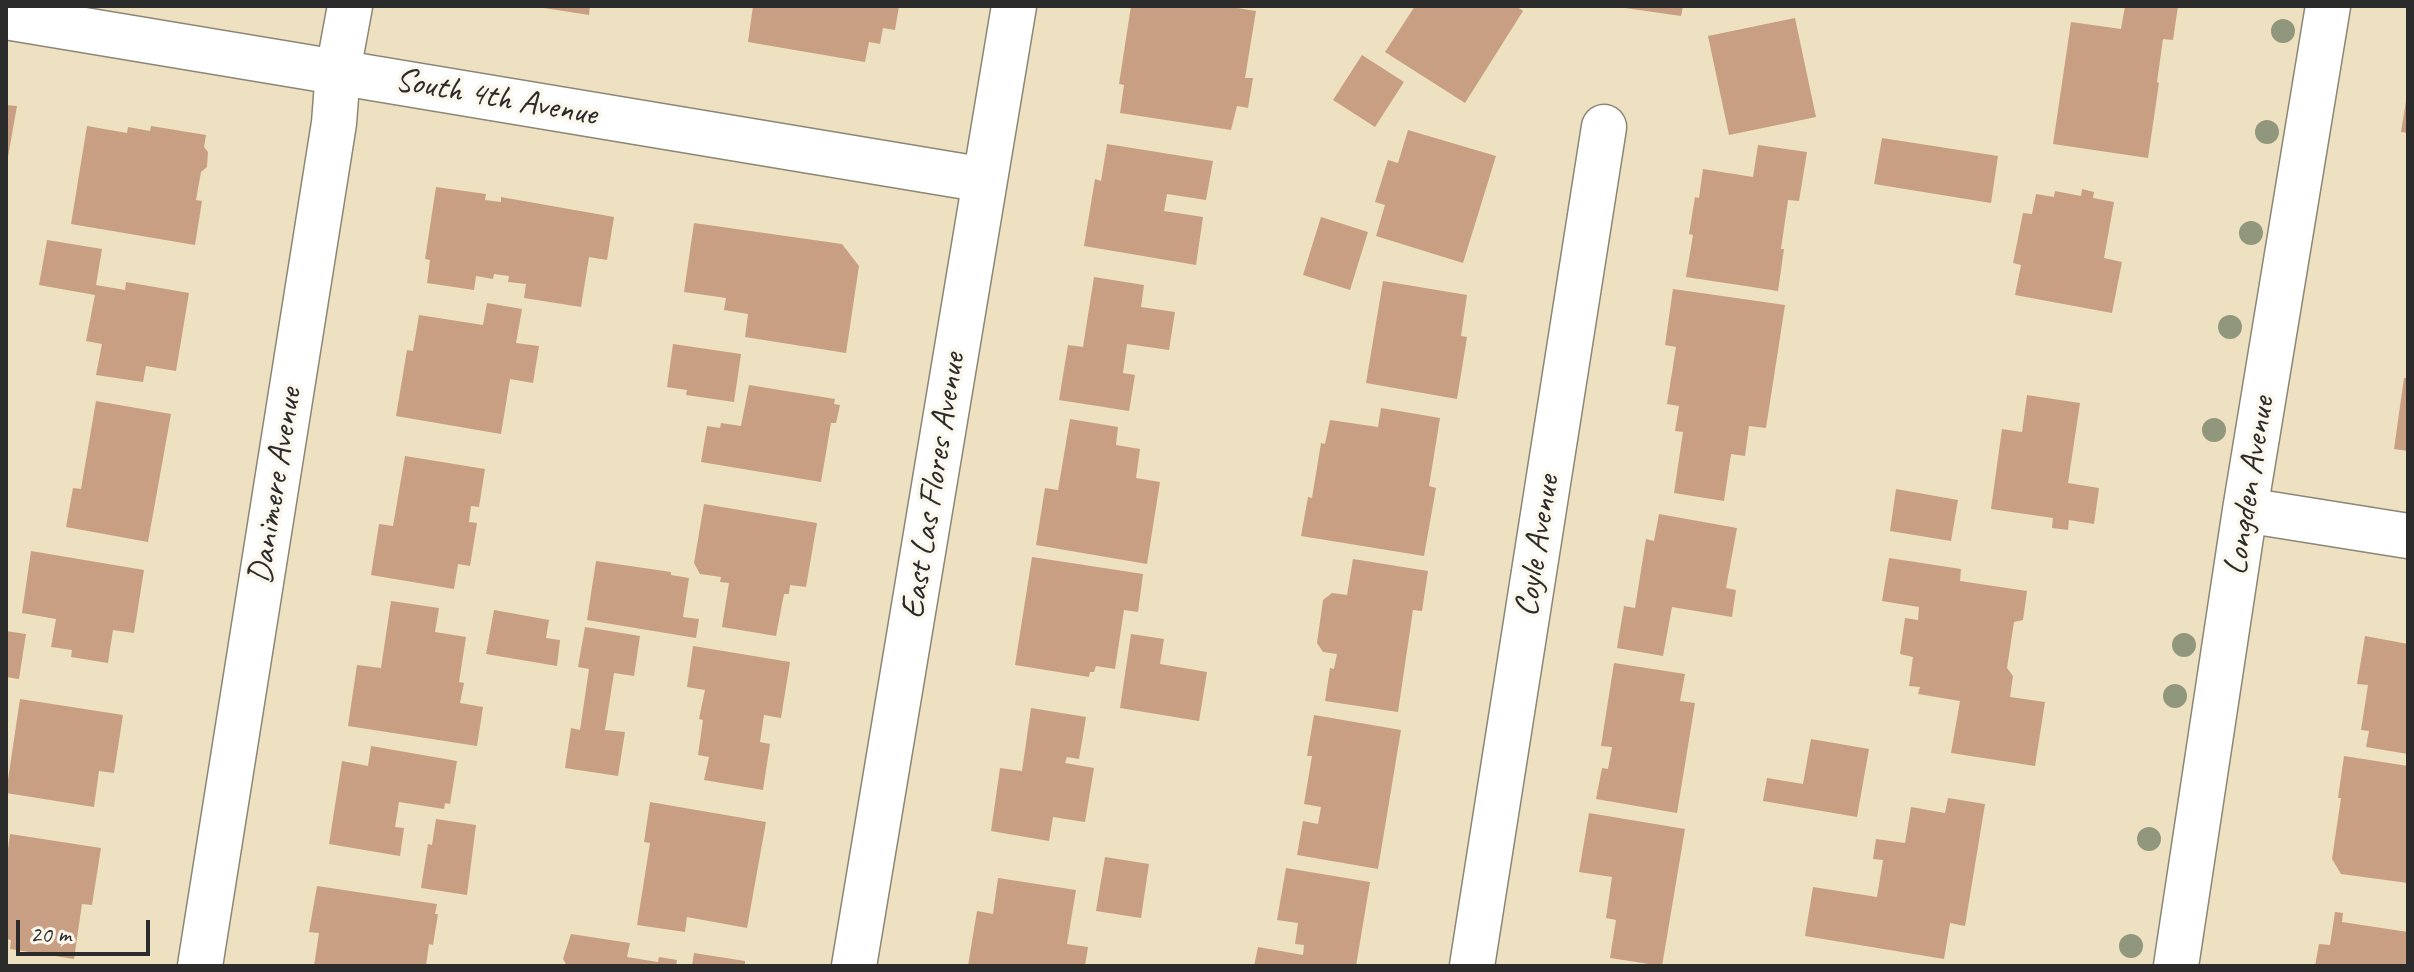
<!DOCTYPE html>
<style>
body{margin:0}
#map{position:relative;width:2414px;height:972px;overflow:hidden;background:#eee1c1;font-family:Caveat,sans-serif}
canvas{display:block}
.frame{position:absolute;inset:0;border:8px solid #2b2b2b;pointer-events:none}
.scale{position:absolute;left:16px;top:920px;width:134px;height:36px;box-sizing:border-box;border:4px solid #2b2b2b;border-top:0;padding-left:10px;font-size:24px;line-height:28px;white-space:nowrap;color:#2b2b2b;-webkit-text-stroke:6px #fbf7ec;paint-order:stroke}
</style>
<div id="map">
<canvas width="2414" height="972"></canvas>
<div class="frame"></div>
<div class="scale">20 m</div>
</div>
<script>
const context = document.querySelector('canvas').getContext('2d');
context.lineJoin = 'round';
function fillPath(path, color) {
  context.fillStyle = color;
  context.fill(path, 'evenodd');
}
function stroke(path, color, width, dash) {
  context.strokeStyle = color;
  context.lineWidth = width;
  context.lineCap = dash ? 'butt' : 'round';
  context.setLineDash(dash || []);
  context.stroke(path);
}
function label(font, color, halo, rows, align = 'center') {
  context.font = font + ' Caveat,sans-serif';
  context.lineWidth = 7;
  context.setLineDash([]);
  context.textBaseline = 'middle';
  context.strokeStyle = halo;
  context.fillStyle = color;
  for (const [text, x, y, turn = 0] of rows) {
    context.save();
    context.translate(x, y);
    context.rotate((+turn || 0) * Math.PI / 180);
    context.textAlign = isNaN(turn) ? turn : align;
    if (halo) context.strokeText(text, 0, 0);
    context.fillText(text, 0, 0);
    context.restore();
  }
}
fillPath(new Path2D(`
 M544,6h46l-1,9 -45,-7z
 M753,6h146l-4,24 -12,-2 -3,16 -11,-2 -4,20 -117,-20z
 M1131,6h94l31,5 -11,67h8l-5,30 -11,-2 -6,24 -111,-17 4,-28 -5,-1z
 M1415,6h88l4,2 1,-2h8l7,5 -58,92 -80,-51z
 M1625,6h58l-2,10 -56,-8z
 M2125,6h53l-5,34 -10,-1 -6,43 2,1 -11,75 -95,-14 18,-122 50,7z
 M1795,18l21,99 -87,18 -21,-99z
 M1362,55l42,27 -29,45 -42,-27z
 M2406,101h2v32l-7,-1z
 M6,105l11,1 -9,51h-2z
 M87,126l40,7 1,-6 22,4 1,-5 55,9 -2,12 4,5 -1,15 -6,5 -5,28 6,1 -7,44 -124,-21z
 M1408,130l88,26 -33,107 -87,-27 9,-31 -10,-3 13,-42 10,3z
 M1882,138l116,18 -7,47 -117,-19z
 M1107,144l106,17 -7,39 -39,-6 -3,17 39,6 -7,48 -112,-19 11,-67 6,2z
 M1758,145l49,7 -8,49 -11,-1 -7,49h3l-6,42 -92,-14 7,-42 -4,-1 6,-37 4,1 4,-29 50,8z
 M436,187l50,7 -1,6 16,2v-5l113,20 -7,43 -18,-3 -8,50 -57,-9 2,-14 -18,-2 1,-6 -15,-2 -1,5 -17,-3 -2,14 -47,-7 3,-23 -5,-1z
 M2082,189l12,3 -1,6 21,4 -10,56 18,4 -10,51 -97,-18 6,-30 -8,-2 10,-50 9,1 4,-20 18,3 1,-6 26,5z
 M1321,217l47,15 -18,58 -47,-15z
 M694,223l148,21 17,22 -13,87 -101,-16 3,-23 -24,-4 2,-12 -42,-6z
 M47,240l55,9 -6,36 29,5 1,-8 63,11 -13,78 -30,-5 -3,16 -47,-7 6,-31 -16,-3 9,-46 -56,-10z
 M1094,277l50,8 -3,22 34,5 -6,38 -42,-6 -4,29 12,2 -6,36 -70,-11 9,-55 15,2z
 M1383,281l84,14 -6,41 6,1 -10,62 -91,-16z
 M1673,289l112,16 -19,123 -17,-2 -4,30 -14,-2 -7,47 -50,-8 9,-61 -8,-1 4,-25 -12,-2 9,-57 -11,-2z
 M487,303l35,6 -6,34 23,3 -6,37 -23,-4 -9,55 -105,-18 11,-66 6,1 6,-36 64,10z
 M673,344l68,10 -7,48 -48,-7 1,-5 -20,-3z
 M2404,378h4v73l-14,-2z
 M749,385l86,14 -1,5 6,1 -4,18h-5l-10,59 -120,-20 6,-36 13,2 1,-5 20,3z
 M2027,395l53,8 -12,80 31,5 -5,36 -25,-4 -1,10 -16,-2 1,-10 -62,-9 11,-80 20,3z
 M96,401l75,13 -23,128 -82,-15 7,-39 8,1z
 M1381,408l59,10 -11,68 7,2 -12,68 -123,-20 7,-39 4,1 9,-55 4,1 5,-24 48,7z
 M1070,419l48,8 -2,18 24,4 -4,29 24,4 -13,82 -111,-19 9,-57 13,2z
 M405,456l80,13 -6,38 -8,-1 -2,16 8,1 -7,43 -12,-2 -4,25 -83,-14 8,-51 14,2z
 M1896,489l62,11 -7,41 -61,-10z
 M704,504l113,19 -11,64 -16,-2 -1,9h-5l-8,42 -54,-9 7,-44 -9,-1 1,-5 -21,-3 -6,-11z
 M1659,514l78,14 -11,60 10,2 -4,27 -60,-10 -9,49 -46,-8 7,-42 11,2 11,-69 8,2z
 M31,551l113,19 -10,63 -21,-3 -5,33 -37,-6 1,-7 -21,-3 5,-28 -34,-6z
 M1032,557l111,17 -5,38 -14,-2 -9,59 -19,-3 -2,6h-4l-1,5 -74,-12z
 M1889,558l72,11 -1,12 67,10 -4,29 -9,2 -7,46 6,8 -3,21 35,5 -10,64 -84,-13 9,-52 -42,-7 2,-7 -11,-1 4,-29 -13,-3 5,-36 13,2 1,-13 -37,-6z
 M1353,559l75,12 -6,40 -9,-1 -15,102 -73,-11 5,-33 4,1 3,-15 -14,-2 -6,-9 6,-43 9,-7 15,2z
 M596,561l75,11v3l18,3 -6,39 16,2 -3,19 -109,-18z
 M391,601l48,7 -4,24 31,5 -7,45 5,1 -4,20 23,4 -6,39 -129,-20 9,-61 24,3z
 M494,610l55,10 -3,18 14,2 -3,26 -71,-12z
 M585,627l55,9 -6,40 -20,-3 -9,57 20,2 -7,44 -53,-8 6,-40 9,2 9,-61 -11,-2z
 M6,631l20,3 -7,45 -13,-2z
 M1131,634l33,5 -4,25 47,8 -8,49 -79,-13z
 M2365,636l43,8v110l-42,-7 3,-16 -8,-1 7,-45 -11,-1z
 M693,646l97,16 -9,56 -17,-3 -4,27 10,2 -7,46 -59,-10 5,-23 -11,-2 5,-35 -4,-1 6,-29 -18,-3z
 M1614,663l71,11 -5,27 15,2 -18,110 -81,-14 6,-31 6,1 4,-22 -11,-1z
 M20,699l103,16 -9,58 -15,-2 -5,36 -88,-14z
 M1031,708l55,9 -7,42 -12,-2 -2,6 29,5 -9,54 -32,-5 -4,24 -58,-10 9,-63 22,3z
 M1314,715l87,15 -23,139 -81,-14 6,-34 15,3 3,-17 -17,-3 8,-48h-5z
 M1811,739l58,10 -12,68 -94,-16 4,-23 36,6z
 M371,746l86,15 -7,43 -5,-1 -1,6 -45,-7 -4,25 9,1 -4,28 -71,-12 13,-83 26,5z
 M2344,756l64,10v117l-67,-9 -9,-15 9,-61h-3z
 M1948,798l37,6 -20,122 -15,-3 -6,36 -139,-23 8,-49 64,10 6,-37 -10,-1 3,-20 29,4 6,-36 34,6z
 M650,802l116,20 -19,106 -60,-11 -2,15 -48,-7 13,-82 -6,-1z
 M1589,813l96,16 -23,137 -52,-8 6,-38 -10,-2 6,-41 -33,-5z
 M436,819l40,6 -9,70 -46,-7 7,-44 4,1z
 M10,834l91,14 -9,57 -10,-1 -8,55 -64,-10 1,-9 -5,-1v-75z
 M1105,857l44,7 -8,54 -45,-7z
 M1286,868l84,14 -14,84h-102l4,-19 45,8 1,-10 -9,-1 3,-21 -21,-3z
 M998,878l78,12 -9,54 21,3 -3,19h-117l9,-55 16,3z
 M317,886l120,18 -2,10h3l-5,31 -4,-1 -3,22h-112l5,-33 -10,-1z
 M2335,912l8,1 -1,9 66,10 -1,34h-92l4,-22 11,1z
 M571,934l59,9 -3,14 31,5 1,-5 18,3 -1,6h-109l-4,-7z
 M694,953l51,8v5h-53z`), '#c89f83');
const minor = new Path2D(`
 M6,17l979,163
 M2245,510l163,26
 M200,966l134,-843 4,-52 12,-65
 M854,966l160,-960
 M1472,966l132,-839
 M2176,966l69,-456 83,-504`);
stroke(minor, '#8c8676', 47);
stroke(minor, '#fff', 44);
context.fillStyle = '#91977d';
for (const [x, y] of [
 [2283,31],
 [2267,132],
 [2251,233],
 [2230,327],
 [2214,430],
 [2184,645],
 [2175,696],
 [2149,839],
 [2131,946]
]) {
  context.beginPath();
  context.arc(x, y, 12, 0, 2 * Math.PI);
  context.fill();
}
label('34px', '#2b2b2b', '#fbf7ec', [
 ["South 4th Avenue",496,98,10],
 ["Danimere Avenue",276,486,-81],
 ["East Las Flores Avenue",934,486,-81],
 ["Longden Avenue",2250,486,-81],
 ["Coyle Avenue",1538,546,-81]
]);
</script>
